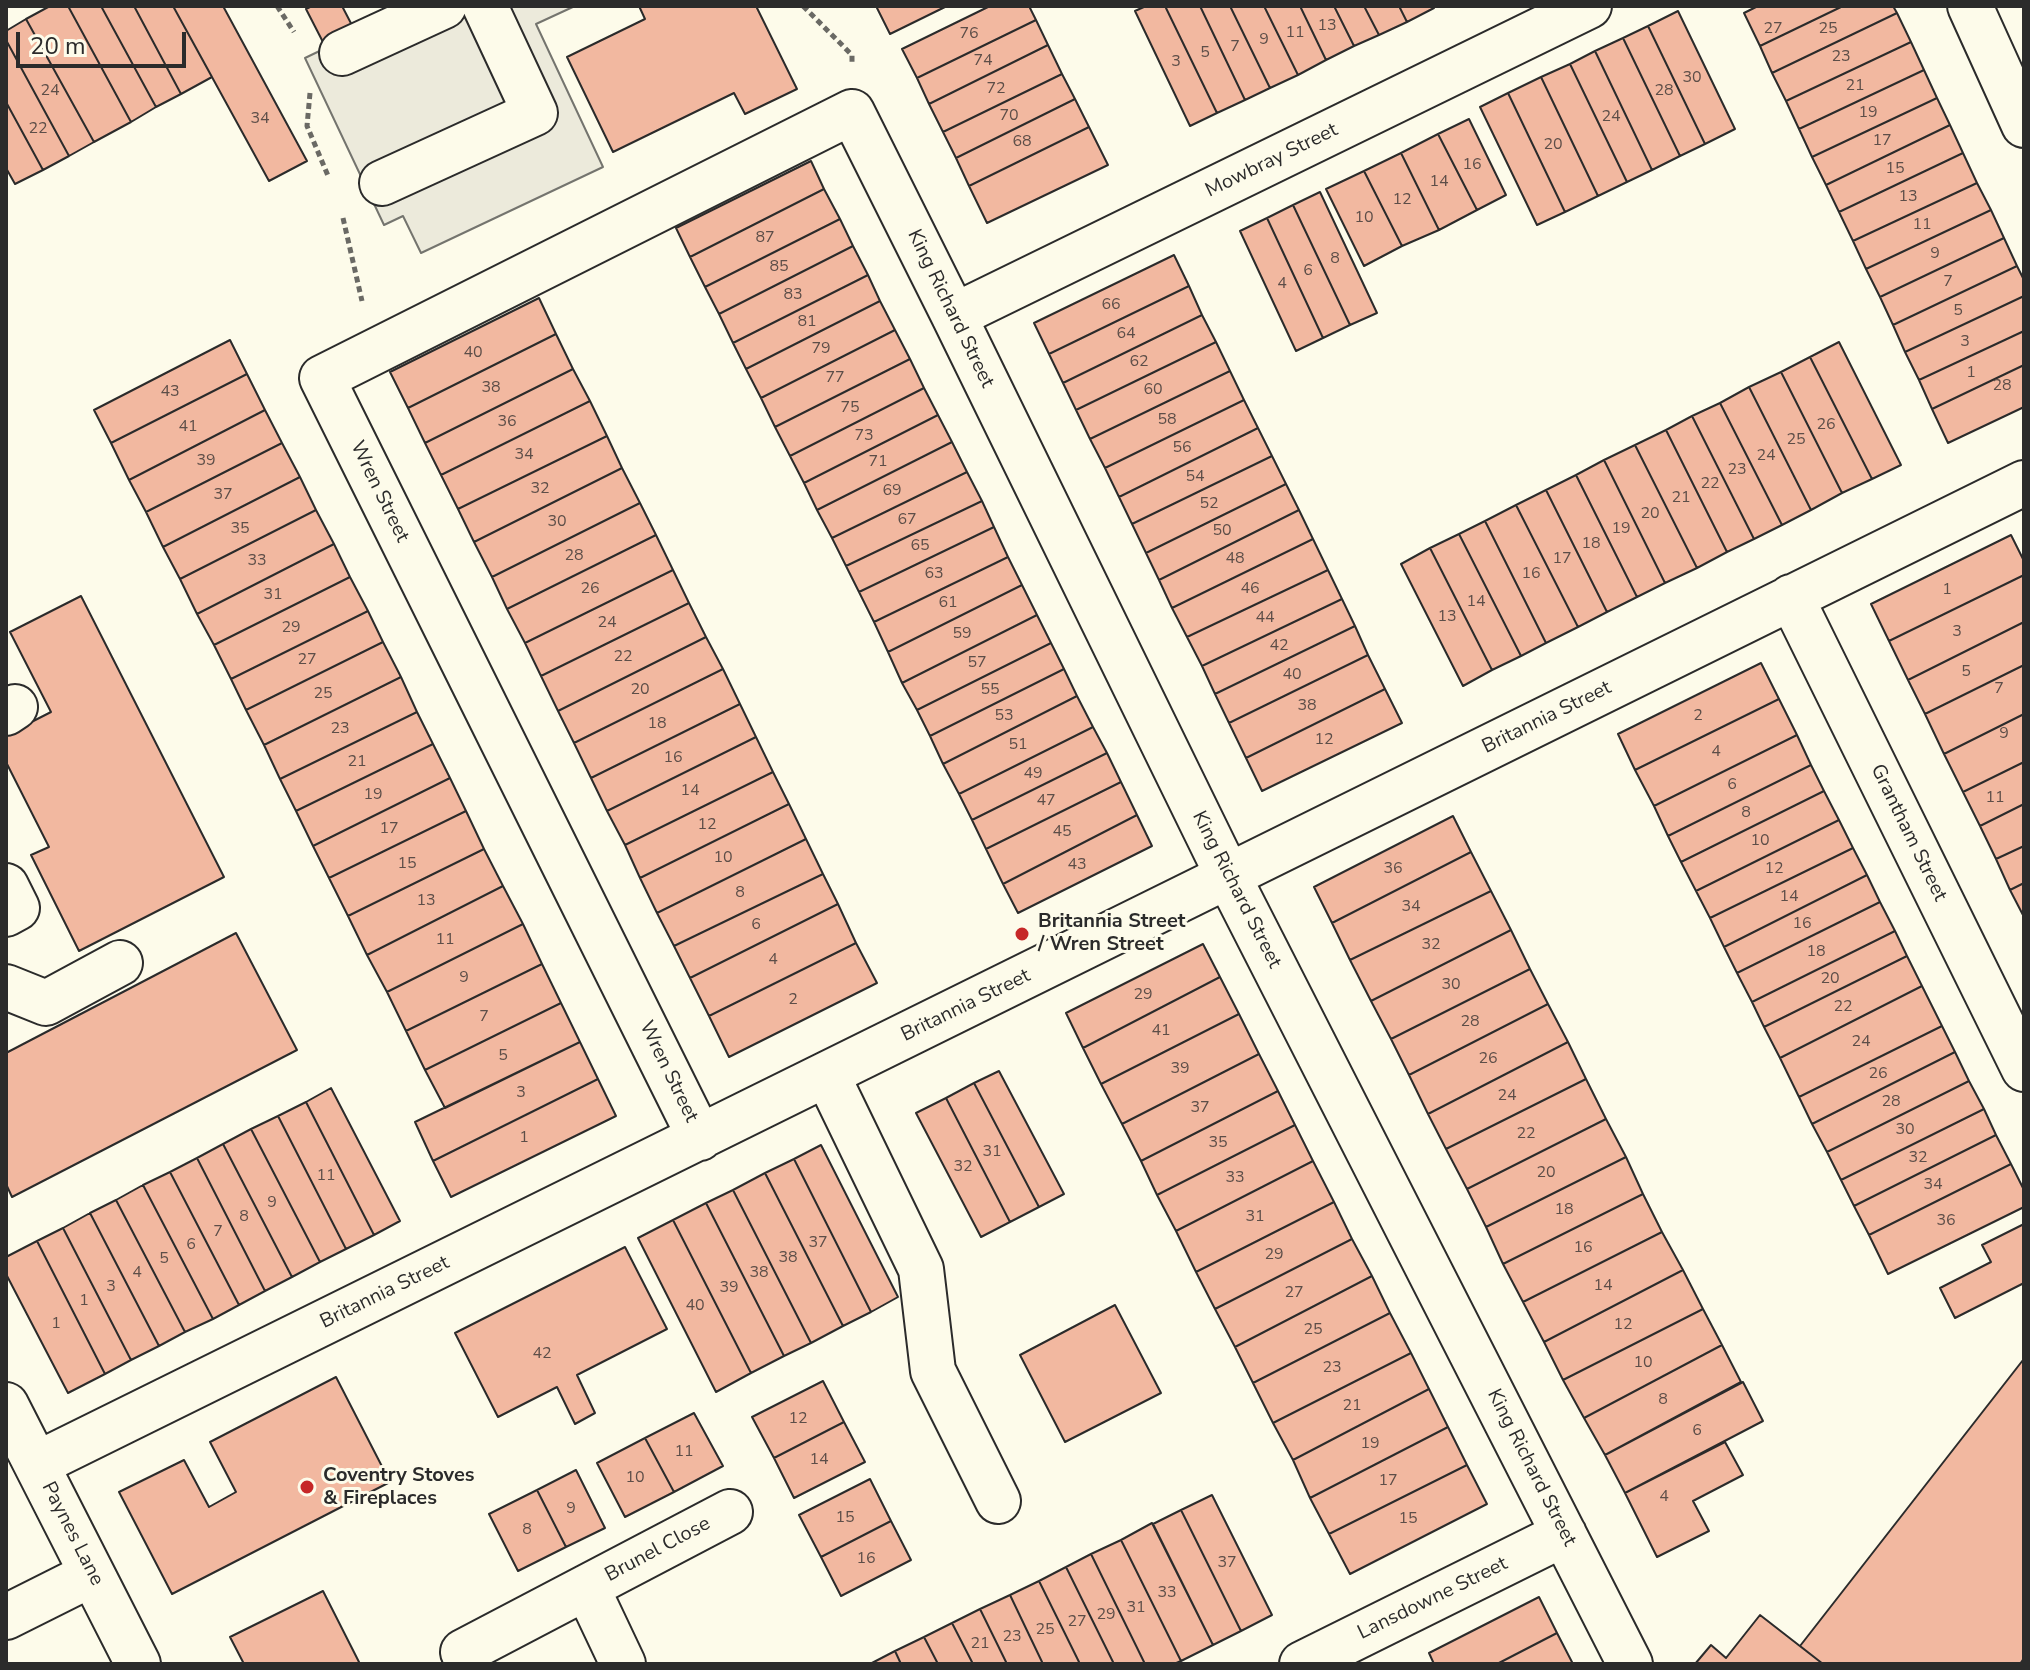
<!DOCTYPE html>
<style>
body{margin:0}
#map{position:relative;width:2030px;height:1670px;overflow:hidden;background:#fdfbea;font-family:"Nunito Sans",sans-serif}
canvas{display:block}
.frame{position:absolute;inset:0;border:8px solid #2b2b2b;pointer-events:none}
.scale{position:absolute;left:16px;top:32px;width:170px;height:36px;box-sizing:border-box;border:4px solid #2b2b2b;border-top:0;padding-left:10px;font-size:24px;line-height:28px;white-space:nowrap;color:#2b2b2b;-webkit-text-stroke:6px #fdfbea;paint-order:stroke}
</style>
<div id="map">
<canvas width="2030" height="1670"></canvas>
<div class="frame"></div>
<div class="scale">20 m</div>
</div>
<script>
const context = document.querySelector('canvas').getContext('2d');
context.lineJoin = 'round';
function fillPath(path, color) {
  context.fillStyle = color;
  context.fill(path, 'evenodd');
}
function stroke(path, color, width, dash) {
  context.strokeStyle = color;
  context.lineWidth = width;
  context.lineCap = dash ? 'butt' : 'round';
  context.setLineDash(dash || []);
  context.stroke(path);
}
function label(font, color, halo, rows, align = 'center') {
  context.font = font + ' "Nunito Sans",sans-serif';
  context.lineWidth = 6;
  context.setLineDash([]);
  context.textBaseline = 'middle';
  context.strokeStyle = halo;
  context.fillStyle = color;
  for (const [text, x, y, turn = 0] of rows) {
    context.save();
    context.translate(x, y);
    context.rotate((+turn || 0) * Math.PI / 180);
    context.textAlign = isNaN(turn) ? turn : align;
    if (halo) context.strokeText(text, 0, 0);
    context.fillText(text, 0, 0);
    context.restore();
  }
}
const parking = new Path2D(`
 M413,6h162l-39,18 67,143 -182,86 -18,-37 -19,9 -79,-167z`);
fillPath(parking, '#eceadb');
stroke(parking, '#74746e', 2);
const building = new Path2D(`
 M50,6h18l63,116 -37,20 -68,-123z
 M68,6h33l55,101 -25,15z
 M101,6h33l47,88 -25,13z
 M134,6h39l39,71 -31,17z
 M173,6h50l84,155 -38,20z
 M312,6h30l13,25 -30,15 -19,-37z
 M639,6h117l41,83 -52,25 -11,-21 -121,59 -46,-95 78,-38z
 M876,6h71l-57,28z
 M990,6h39l7,14 -119,58 -15,-29z
 M1146,6h19l52,107 -27,13 -55,-115z
 M1165,6h35l45,94 -28,13z
 M1200,6h30l40,82 -25,12z
 M1230,6h34l34,69 -28,13z
 M1264,6h36l26,54 -28,15z
 M1300,6h34l20,40 -28,14z
 M1334,6h30l15,29 -25,11z
 M1364,6h35l8,16 -28,13z
 M1399,6h33l2,2 -27,14z
 M1758,6h85l-83,40 -16,-33z
 M1843,6h50l4,7 -125,60 -12,-27z
 M1678,11l57,118 -30,15 -57,-118z
 M1897,13l14,29 -125,59 -14,-28z
 M26,19l68,123 -25,14 -63,-116v-9z
 M1036,20l12,25 -119,59 -12,-26z
 M1648,26l57,118 -25,12 -57,-118z
 M1623,38l57,118 -28,14 -57,-119z
 M6,40l63,116 -26,14 -37,-68z
 M1911,42l13,28 -125,59 -13,-28z
 M1048,45l14,29 -119,58 -14,-28z
 M1595,51l57,119 -25,12 -57,-118z
 M1570,64l57,118 -29,14 -57,-119z
 M1924,70l13,28 -125,59 -13,-28z
 M1062,74l13,25 -119,59 -13,-26z
 M1541,77l57,119 -33,16 -57,-119z
 M1508,93l57,119 -28,13 -57,-118z
 M1937,98l13,27 -124,60 -14,-28z
 M1075,99l14,28 -120,59 -13,-28z
 M6,102l37,68 -28,14 -9,-16z
 M1469,119l37,76 -29,15 -39,-76z
 M1950,125l13,28 -124,59 -13,-27z
 M1089,127l19,38 -121,58 -18,-37z
 M1438,134l39,76 -38,20 -38,-77z
 M1401,153l38,77 -37,16 -38,-75z
 M1963,153l14,30 -124,58 -14,-29z
 M811,161l13,28 -134,68 -14,-29z
 M1364,171l38,75 -38,20 -38,-77z
 M1977,183l14,27 -125,59 -13,-28z
 M824,189l16,30 -135,68 -15,-30z
 M1320,192l57,121 -27,12 -57,-120z
 M1293,205l57,120 -27,13 -56,-120z
 M1991,210l13,28 -124,59 -14,-28z
 M1267,218l56,120 -27,13 -56,-120z
 M840,219l13,27 -134,68 -14,-27z
 M2004,238l13,28 -124,59 -13,-28z
 M853,246l15,29 -135,68 -14,-29z
 M1174,255l15,31 -140,68 -15,-31z
 M2017,266l7,14v16l-119,56 -12,-27z
 M868,275l12,26 -134,68 -13,-26z
 M1189,286l13,29 -139,68 -14,-29z
 M2024,296v35l-105,49 -14,-28z
 M539,298l17,36 -148,74 -18,-36z
 M880,301l15,29 -134,68 -15,-29z
 M1202,315l14,27 -140,68 -13,-27z
 M895,330l15,29 -135,68 -14,-29z
 M2024,331v34l-92,44 -13,-29z
 M556,334l17,35 -148,74 -17,-35z
 M230,340l17,34 -136,69 -17,-33z
 M1216,342l14,29 -140,68 -14,-29z
 M1839,342l62,123 -29,14 -62,-122z
 M1810,357l62,122 -30,14 -61,-121z
 M910,359l14,29 -134,68 -15,-29z
 M2024,365v42l-76,36 -16,-34z
 M573,369l17,32 -149,74 -16,-32z
 M1230,371l14,29 -139,68 -15,-29z
 M1781,372l61,121 -31,17 -62,-123z
 M247,374l18,36 -136,70 -18,-37z
 M1749,387l62,123 -29,15 -62,-122z
 M924,388l14,27 -134,68 -14,-27z
 M1244,400l14,28 -139,69 -14,-29z
 M590,401l17,35 -149,73 -17,-34z
 M1720,403l62,122 -28,14 -62,-123z
 M265,410l17,33 -136,69 -17,-32z
 M938,415l14,27 -135,68 -13,-27z
 M1692,416l62,123 -27,13 -61,-122z
 M1258,428l14,28 -140,68 -13,-27z
 M1666,430l61,122 -30,16 -62,-123z
 M607,436l15,32 -148,74 -16,-33z
 M952,442l15,30 -135,66 -15,-28z
 M282,443l18,34 -137,70 -17,-35z
 M1635,445l62,123 -32,15 -61,-123z
 M1272,456l14,28 -140,69 -14,-29z
 M1604,460l61,123 -28,14 -61,-122z
 M622,468l18,35 -148,74 -18,-35z
 M967,472l15,29 -136,65 -14,-28z
 M1576,475l61,122 -30,15 -61,-122z
 M300,477l16,33 -136,69 -17,-32z
 M1286,484l13,26 -140,70 -13,-27z
 M1546,490l61,122 -29,15 -62,-122z
 M982,501l12,26 -135,65 -13,-26z
 M640,503l16,32 -149,74 -15,-32z
 M1516,505l62,122 -32,16 -61,-122z
 M316,510l18,34 -137,70 -17,-35z
 M1299,510l14,29 -141,69 -13,-28z
 M1485,521l61,122 -25,13 -62,-122z
 M994,527l14,30 -134,65 -15,-30z
 M1459,534l62,122 -29,14 -62,-122z
 M656,535l17,35 -148,73 -18,-34z
 M2011,535l13,26v14l-135,66 -18,-37z
 M1313,539l15,31 -141,67 -15,-29z
 M334,544l16,33 -136,68 -17,-31z
 M1430,548l62,122 -29,16 -62,-122z
 M1008,557l14,28 -134,67 -14,-30z
 M673,570l16,33 -148,73 -16,-33z
 M1328,570l14,29 -140,67 -15,-29z
 M2024,575v47l-116,58 -19,-39z
 M350,577l18,34 -137,68 -17,-34z
 M1022,585l15,30 -135,68 -14,-31z
 M81,596l143,281 -145,74 -48,-96 18,-8 -43,-85v-27l45,-23 -41,-80z
 M1342,599l13,27 -140,68 -13,-28z
 M689,603l17,34 -148,74 -17,-35z
 M368,611l15,31 -137,68 -15,-31z
 M1037,615l14,28 -134,67 -15,-27z
 M2024,622v43l-99,49 -17,-34z
 M1355,626l13,29 -139,68 -14,-29z
 M706,637l17,32 -149,74 -16,-32z
 M383,642l18,35 -137,68 -18,-35z
 M1051,643l13,26 -134,67 -13,-26z
 M1368,655l17,34 -139,69 -17,-35z
 M1761,663l18,36 -144,71 -17,-36z
 M2024,665v49l-80,40 -19,-40z
 M723,669l17,35 -149,74 -17,-35z
 M1064,669l13,27 -134,68 -13,-28z
 M401,677l16,35 -137,67 -16,-34z
 M1385,689l17,34 -140,68 -16,-33z
 M1077,696l16,31 -134,67 -16,-30z
 M1779,699l18,36 -143,71 -19,-36z
 M740,704l16,33 -149,74 -16,-33z
 M417,712l16,32 -137,67 -16,-32z
 M2024,714v48l-61,30 -19,-38z
 M1093,727l14,26 -135,67 -13,-26z
 M1797,735l14,30 -143,71 -14,-30z
 M756,737l17,35 -148,73 -18,-34z
 M433,744l17,34 -137,68 -17,-35z
 M1107,753l14,29 -135,67 -14,-29z
 M2024,762v42l-44,22 -17,-34z
 M1811,765l13,26 -143,71 -13,-26z
 M773,772l16,32 -149,74 -15,-33z
 M450,778l16,33 -137,67 -16,-32z
 M1121,782l16,33 -134,69 -17,-35z
 M1824,791l15,29 -143,71 -15,-29z
 M789,804l17,35 -149,74 -17,-35z
 M2024,804v42l-28,13 -16,-33z
 M466,811l18,38 -136,67 -19,-38z
 M1137,815l15,31 -134,67 -15,-29z
 M1453,816l18,36 -139,71 -18,-36z
 M1839,820l14,28 -143,70 -14,-27z
 M806,839l17,35 -149,72 -17,-33z
 M2024,846v37l-14,7 -14,-31z
 M1853,848l14,27 -143,72 -14,-29z
 M484,849l19,37 -136,69 -19,-39z
 M1471,852l20,39 -141,69 -18,-37z
 M823,874l15,30 -148,74 -16,-32z
 M1867,875l13,27 -143,71 -13,-26z
 M2024,883v34l-14,-27z
 M503,886l20,38 -136,68 -20,-37z
 M1491,891l20,39 -140,71 -21,-41z
 M1880,902l15,29 -143,71 -15,-29z
 M838,904l18,39 -147,73 -19,-38z
 M523,924l19,40 -136,67 -19,-39z
 M1511,930l19,39 -139,70 -20,-38z
 M1895,931l12,25 -143,71 -12,-25z
 M236,933l61,117 -285,147 -6,-13v-131z
 M856,943l21,40 -148,74 -20,-41z
 M1203,944l17,33 -137,71 -17,-35z
 M1907,956l15,30 -142,72 -16,-31z
 M542,964l19,39 -136,67 -19,-39z
 M1530,969l18,35 -139,71 -18,-36z
 M1220,977l19,37 -138,70 -18,-36z
 M1922,986l20,40 -143,71 -19,-39z
 M561,1003l19,39 -135,66 -20,-38z
 M1548,1004l20,38 -140,72 -19,-39z
 M1239,1014l20,40 -137,70 -21,-40z
 M1942,1026l13,26 -143,72 -13,-27z
 M580,1042l18,37 -165,82 -18,-39z
 M1568,1042l18,37 -140,70 -18,-35z
 M1955,1052l14,29 -142,71 -15,-28z
 M1259,1054l19,37 -137,70 -19,-37z
 M999,1071l65,123 -25,13 -65,-124z
 M598,1079l18,37 -165,81 -18,-36z
 M1586,1079l20,40 -139,70 -21,-40z
 M1969,1081l15,28 -143,71 -14,-28z
 M974,1083l65,124 -29,15 -64,-124z
 M331,1088l69,133 -26,14 -68,-133z
 M1278,1091l17,34 -138,70 -16,-34z
 M946,1098l64,124 -29,15 -65,-124z
 M306,1102l68,133 -28,14 -68,-133z
 M1984,1109l12,26 -142,71 -13,-26z
 M278,1116l68,133 -26,13 -69,-133z
 M1606,1119l20,38 -140,70 -19,-38z
 M1295,1125l18,36 -137,70 -19,-36z
 M251,1129l69,133 -28,15 -69,-133z
 M1996,1135l15,29 -142,71 -15,-29z
 M223,1144l69,133 -27,14 -68,-133z
 M821,1145l77,152 -27,15 -77,-153z
 M1626,1157l17,37 -140,70 -17,-37z
 M197,1158l68,133 -26,14 -69,-133z
 M794,1159l77,153 -28,14 -78,-153z
 M1313,1161l21,41 -138,70 -20,-41z
 M2011,1164l13,26v17l-136,67 -19,-39z
 M170,1172l69,133 -26,14 -70,-134z
 M765,1173l78,153 -32,17 -78,-153z
 M143,1185l70,134 -28,13 -69,-132z
 M733,1190l78,153 -27,13 -78,-153z
 M1643,1194l19,38 -139,70 -20,-38z
 M116,1200l69,132 -26,14 -69,-133z
 M1334,1202l18,37 -137,70 -19,-37z
 M706,1203l78,153 -33,17 -78,-153z
 M90,1213l69,133 -28,14 -68,-132z
 M673,1220l78,153 -35,19 -78,-154z
 M2024,1224v59l-69,35 -15,-30 51,-26 -9,-17z
 M63,1228l68,132 -26,14 -68,-133z
 M1662,1232l21,38 -139,72 -21,-40z
 M1352,1239l20,37 -137,71 -20,-38z
 M37,1241l68,133 -37,19 -62,-119v-17z
 M625,1247l42,82 -90,46 18,38 -20,11 -18,-37 -59,30 -43,-84z
 M1683,1270l20,39 -140,71 -19,-38z
 M1372,1276l18,37 -137,70 -18,-36z
 M1115,1305l46,88 -96,49 -45,-87z
 M1703,1309l19,36 -138,73 -21,-38z
 M1390,1313l21,40 -138,70 -20,-40z
 M1722,1345l19,37 -136,73 -21,-37z
 M1411,1353l18,36 -136,71 -20,-37z
 M2023,1360l1,298 -4,6h-197l-23,-18z
 M336,1377l54,105 -218,112 -53,-102 65,-32 25,47 27,-15 -26,-50z
 M823,1381l21,41 -70,36 -22,-41z
 M1743,1382l20,39 -138,72 -20,-38z
 M1429,1389l19,38 -138,71 -17,-38z
 M694,1413l29,53 -49,26 -29,-54z
 M844,1422l21,40 -71,36 -20,-40z
 M1448,1427l19,38 -138,69 -19,-36z
 M645,1438l29,54 -49,25 -28,-54z
 M1725,1442l18,33 -50,26 16,30 -52,26 -32,-64z
 M1467,1465l20,39 -137,70 -21,-40z
 M576,1470l29,58 -39,19 -29,-57z
 M870,1479l21,42 -70,36 -22,-42z
 M537,1490l29,57 -48,24 -29,-57z
 M1212,1495l60,120 -31,16 -60,-121z
 M1181,1510l60,121 -28,14 -60,-121z
 M891,1521l20,39 -70,36 -20,-39z
 M1152,1523l61,122 -32,16 -60,-121z
 M1121,1540l60,121 -7,3h-29l-54,-110z
 M1091,1554l54,110h-31l-48,-97z
 M1066,1567l48,97h-34l-41,-83z
 M1039,1581l41,83h-37l-33,-69z
 M323,1591l37,73h-116l-14,-27z
 M1010,1595l33,69h-36l-27,-55z
 M1539,1597l18,36 -60,31h-63l-5,-11z
 M980,1609l27,55h-34l-21,-41z
 M1760,1615l63,49h-128l16,-19 15,13z
 M952,1623l21,41h-35l-14,-27z
 M1557,1633l16,31h-76z
 M924,1637l14,27h-37l-6,-13z
 M895,1651l6,13h-31z`);
fillPath(building, '#f2b8a0');
stroke(building, '#2b2b2b', 2);
const minor = new Path2D(`
 M342,53l102,-47
 M382,183l153,-70 -50,-107
 M954,316l635,-310
 M1791,597l233,472
 M6,713l9,-6
 M6,886l11,22 -11,6
 M6,987l40,16 74,-40
 M827,1075l94,194 12,102 65,130
 M700,1138l-378,-760 530,-266 102,204 274,560 402,788
 M6,1405l132,259
 M37,1464l1987,-981
 M587,1588l36,76
 M6,1617l86,-43
 M463,1652l267,-140
 M1302,1664l262,-130`);
const major = new Path2D(`
 M1970,6l54,119`);
stroke(minor, '#2b2b2b', 48);
stroke(major, '#2b2b2b', 48);
stroke(new Path2D(`
 M277,6l17,26
 M803,6l49,49v8
 M310,93l-3,33 22,52
 M343,218l19,83`), '#6a6964', 5, [6, 4]);
stroke(minor, '#fdfbea', 44);
stroke(major, '#fdfbea', 44);
for (const [x, y, r, color] of [
 [1022,934,8,"#c62828"],
 [307,1487,8,"#c62828"]
]) {
  const dot = new Path2D();
  dot.arc(x, y, r, 0, 2 * Math.PI);
  context.fillStyle = color;
  context.fill(dot);
  stroke(dot, '#fdfbea', 3);
}
label('16px', '#5d4e48', null, [
 ["13",1327,26],
 ["27",1773,29],
 ["25",1828,29],
 ["11",1295,33],
 ["76",969,34],
 ["9",1264,40],
 ["7",1235,47],
 ["5",1205,53],
 ["23",1841,57],
 ["74",983,61],
 ["3",1176,62],
 ["30",1692,78],
 ["21",1855,86],
 ["72",996,89],
 ["24",50,91],
 ["28",1664,91],
 ["19",1868,113],
 ["70",1009,116],
 ["24",1611,117],
 ["34",260,119],
 ["22",38,129],
 ["17",1882,141],
 ["68",1022,142],
 ["20",1553,145],
 ["16",1472,165],
 ["15",1895,169],
 ["14",1439,182],
 ["13",1908,197],
 ["12",1402,200],
 ["10",1364,218],
 ["11",1922,225],
 ["87",765,238],
 ["9",1935,254],
 ["8",1335,259],
 ["85",779,267],
 ["6",1308,271],
 ["7",1948,282],
 ["4",1282,284],
 ["83",793,295],
 ["66",1111,305],
 ["5",1958,311],
 ["81",807,322],
 ["64",1126,334],
 ["3",1965,342],
 ["79",821,349],
 ["40",473,353],
 ["62",1139,362],
 ["1",1971,373],
 ["77",835,378],
 ["28",2002,386],
 ["38",491,388],
 ["60",1153,390],
 ["43",170,392],
 ["75",850,408],
 ["58",1167,420],
 ["36",507,422],
 ["26",1826,425],
 ["41",188,427],
 ["73",864,436],
 ["25",1796,440],
 ["56",1182,448],
 ["34",524,455],
 ["24",1766,456],
 ["39",206,461],
 ["71",878,462],
 ["23",1737,470],
 ["54",1195,477],
 ["22",1710,484],
 ["32",540,489],
 ["69",892,491],
 ["37",223,495],
 ["21",1681,498],
 ["52",1209,504],
 ["20",1650,514],
 ["67",907,520],
 ["30",557,522],
 ["35",240,529],
 ["19",1621,529],
 ["50",1222,531],
 ["18",1591,544],
 ["65",920,546],
 ["28",574,556],
 ["48",1235,559],
 ["17",1562,559],
 ["33",257,561],
 ["63",934,574],
 ["16",1531,574],
 ["26",590,589],
 ["46",1250,589],
 ["1",1947,590],
 ["31",273,595],
 ["14",1476,602],
 ["61",948,603],
 ["13",1447,617],
 ["44",1265,618],
 ["24",607,623],
 ["29",291,628],
 ["3",1957,632],
 ["59",962,634],
 ["42",1279,646],
 ["22",623,657],
 ["27",307,660],
 ["57",977,663],
 ["5",1966,672],
 ["40",1292,675],
 ["7",1999,689],
 ["20",640,690],
 ["55",990,690],
 ["25",323,694],
 ["38",1307,706],
 ["53",1004,716],
 ["2",1698,716],
 ["18",657,724],
 ["23",340,729],
 ["9",2004,734],
 ["12",1324,740],
 ["51",1018,745],
 ["4",1716,752],
 ["16",673,758],
 ["21",357,762],
 ["49",1033,774],
 ["6",1732,785],
 ["14",690,791],
 ["19",373,795],
 ["11",1995,798],
 ["47",1046,801],
 ["8",1746,813],
 ["12",707,825],
 ["17",389,829],
 ["45",1062,832],
 ["10",1760,841],
 ["10",723,858],
 ["15",407,864],
 ["43",1077,865],
 ["36",1393,869],
 ["12",1774,869],
 ["8",740,893],
 ["14",1789,897],
 ["13",426,901],
 ["34",1411,907],
 ["16",1802,924],
 ["6",756,925],
 ["11",445,940],
 ["32",1431,945],
 ["18",1816,952],
 ["4",773,960],
 ["9",464,978],
 ["20",1830,979],
 ["30",1451,985],
 ["29",1143,995],
 ["2",793,1000],
 ["22",1843,1007],
 ["7",484,1017],
 ["28",1470,1022],
 ["41",1161,1031],
 ["24",1861,1042],
 ["5",503,1056],
 ["26",1488,1059],
 ["39",1180,1069],
 ["26",1878,1074],
 ["3",521,1093],
 ["24",1507,1096],
 ["28",1891,1102],
 ["37",1200,1108],
 ["30",1905,1130],
 ["22",1526,1134],
 ["1",524,1138],
 ["35",1218,1143],
 ["31",992,1152],
 ["32",1918,1158],
 ["32",963,1167],
 ["20",1546,1173],
 ["11",326,1176],
 ["33",1235,1178],
 ["34",1933,1185],
 ["9",272,1203],
 ["18",1564,1210],
 ["8",244,1217],
 ["31",1255,1217],
 ["36",1946,1221],
 ["7",218,1232],
 ["37",818,1243],
 ["6",191,1245],
 ["16",1583,1248],
 ["29",1274,1255],
 ["38",788,1258],
 ["5",164,1259],
 ["4",137,1273],
 ["38",759,1273],
 ["14",1603,1286],
 ["3",111,1287],
 ["39",729,1288],
 ["27",1294,1293],
 ["1",84,1301],
 ["40",695,1306],
 ["1",56,1324],
 ["12",1623,1325],
 ["25",1313,1330],
 ["42",542,1354],
 ["10",1643,1363],
 ["23",1332,1368],
 ["8",1663,1400],
 ["21",1352,1406],
 ["12",798,1419],
 ["6",1697,1431],
 ["19",1370,1444],
 ["11",684,1452],
 ["14",819,1460],
 ["10",635,1478],
 ["17",1388,1481],
 ["4",1664,1497],
 ["9",571,1509],
 ["15",845,1518],
 ["15",1408,1519],
 ["8",527,1530],
 ["16",866,1559],
 ["37",1227,1563],
 ["33",1167,1593],
 ["31",1136,1608],
 ["29",1106,1615],
 ["27",1077,1622],
 ["25",1045,1630],
 ["23",1012,1637],
 ["21",980,1644]
]);
label('20px', '#2b2b2b', '#fdfbea', [
 ["Mowbray Street",1272,161,-26],
 ["King Richard Street",950,309,64],
 ["Wren Street",379,492,64],
 ["Britannia Street",1547,718,-26],
 ["Grantham Street",1908,833,64],
 ["King Richard Street",1236,890,63],
 ["Britannia Street",966,1006,-26],
 ["Wren Street",668,1072,64],
 ["Britannia Street",385,1293,-26],
 ["King Richard Street",1531,1468,63],
 ["Paynes Lane",72,1534,63],
 ["Brunel Close",658,1550,-28],
 ["Lansdowne Street",1433,1599,-26]
]);
label('bold 20px', '#2b2b2b', '#fdfbea', [
 ["Britannia Street",1038,922],
 ["/ Wren Street",1038,945],
 ["Coventry Stoves",323,1476],
 ["& Fireplaces",323,1499]
], 'left');
</script>
